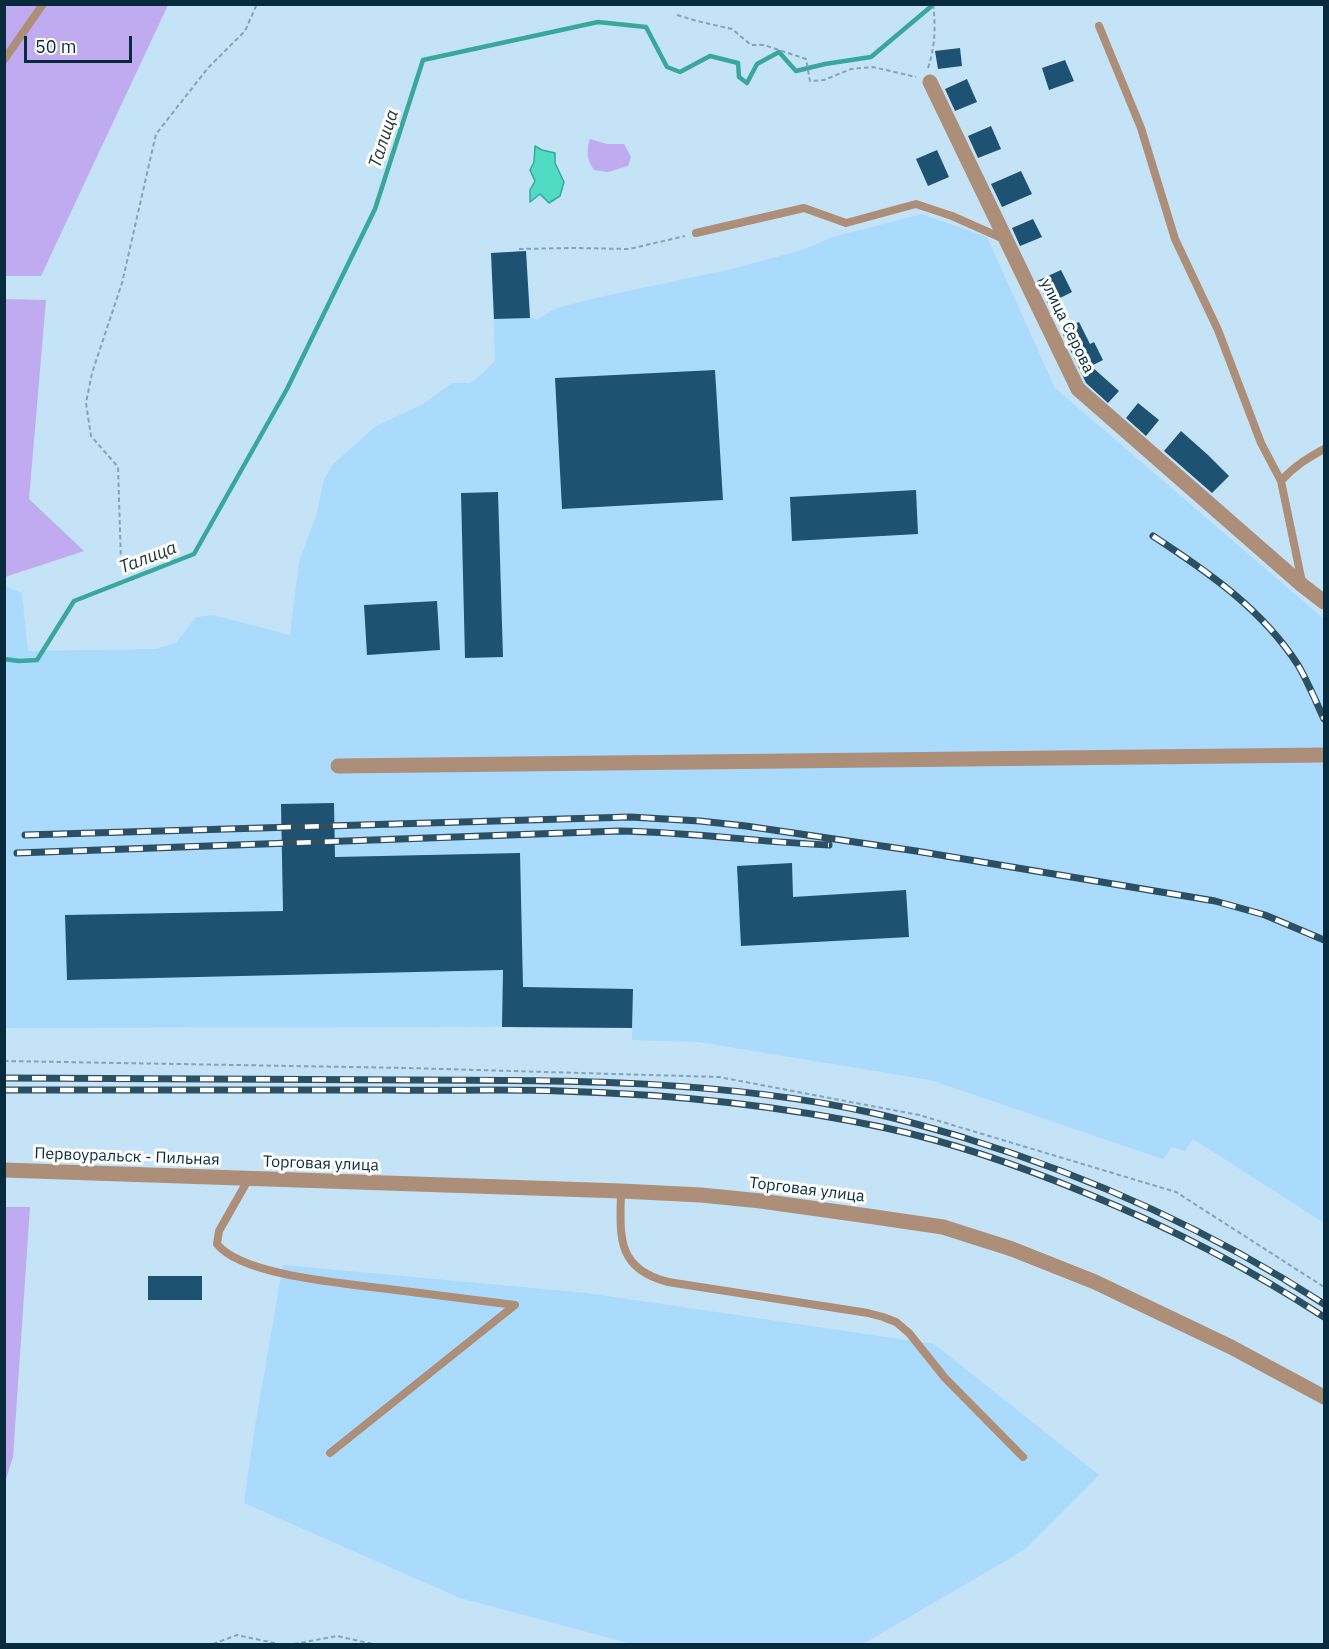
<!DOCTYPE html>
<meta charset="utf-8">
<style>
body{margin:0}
#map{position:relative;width:1329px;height:1649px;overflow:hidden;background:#c5e3f7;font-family:"IBM Plex Sans",sans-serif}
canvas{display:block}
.frame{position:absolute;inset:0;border:6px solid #072a3d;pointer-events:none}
.scale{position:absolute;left:24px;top:36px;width:108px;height:27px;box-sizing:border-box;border:3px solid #072a3d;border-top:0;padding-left:8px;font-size:18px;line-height:21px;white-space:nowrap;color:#072a3d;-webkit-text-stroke:4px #fff;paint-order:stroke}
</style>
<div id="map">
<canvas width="1329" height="1649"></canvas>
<div class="frame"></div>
<div class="scale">50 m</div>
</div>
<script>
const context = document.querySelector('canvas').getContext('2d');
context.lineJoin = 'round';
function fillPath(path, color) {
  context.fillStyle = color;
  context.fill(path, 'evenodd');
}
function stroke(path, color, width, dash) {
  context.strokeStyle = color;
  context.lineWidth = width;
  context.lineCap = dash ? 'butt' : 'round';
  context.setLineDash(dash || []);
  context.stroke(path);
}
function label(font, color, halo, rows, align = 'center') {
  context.font = font + ' "IBM Plex Sans",sans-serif';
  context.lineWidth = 6;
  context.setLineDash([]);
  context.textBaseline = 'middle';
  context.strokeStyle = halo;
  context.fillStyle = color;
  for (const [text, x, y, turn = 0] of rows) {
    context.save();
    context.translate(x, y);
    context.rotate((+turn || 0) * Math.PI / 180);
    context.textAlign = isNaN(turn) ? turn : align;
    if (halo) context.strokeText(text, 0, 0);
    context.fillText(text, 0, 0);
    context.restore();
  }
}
fillPath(new Path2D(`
 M922,214l65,23 68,151 269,231v604l-131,-84 -8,12 -14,-4 -3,6 -5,6 -233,-79 -232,-38 -66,-2v-12l-130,-1 -497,1 -1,-442 18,7 6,58 127,-2 21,-6 20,-26 17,-2 77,20 9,-73 17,-46 8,-36 7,-14 45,-40 47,-22 29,-21h17l8,-5 18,-17 -4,-108 35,-2 4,66 7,3 17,-11 41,-11 137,-29 70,-19 31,-13z
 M283,1265l304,28 347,51 165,131 -75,75 -161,94h-231l-172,-46 -216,-95 11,-77z`), '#aadbfd');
fillPath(new Path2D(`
 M5,5h163l-127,271h-36z
 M590,139l17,5h17l7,13 -3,9 -20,6 -14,-2c-7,-10 -8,-19 -4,-31z
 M5,299l41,1 -17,199 55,52 -79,26z
 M5,1207h25l-17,250 -8,25z`), '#c0aaf0');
const water = new Path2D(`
 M535,146l7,4 13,3v10l9,19 -4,14 -11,7 -9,-9 -10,8v-12l5,-9 -5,-11 4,-8z`);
fillPath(water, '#4fdcc2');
stroke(water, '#39a79a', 1.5);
stroke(new Path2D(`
 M4,659l15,2 18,-1 37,-59 120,-47 93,-165 88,-180 48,-149 175,-38 48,5 21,40 13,5 30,-16 28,7 1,14 8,6 10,-19 22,-12 17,19 29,-7 46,-7 63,-53`), '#39a79a', 4.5);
fillPath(new Path2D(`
 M960,48l2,18 -24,3 -3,-18z
 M1065,60l9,21 -25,9 -7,-22z
 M967,79l10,23 -22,9 -10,-22z
 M991,126l10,23 -23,9 -10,-22z
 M937,150l12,27 -21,9 -12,-27z
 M1021,171l11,23 -30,13 -11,-23z
 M1033,219l9,18 -22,9 -8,-18z
 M526,251l4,67 -36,1 -3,-66z
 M1061,270l11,22 -24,12 -11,-23z
 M1079,322l11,22 4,-2 9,18 -12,6 28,25 -11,12 -22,-20 -25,-53z
 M715,370l8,130 -161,9 -7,-131z
 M1138,403l21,17 -13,16 -20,-18z
 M1181,431l27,24 21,21 -17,17 -48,-42z
 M916,490l2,44 -126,7 -2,-44z
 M498,492l5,165 -38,1 -4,-165z
 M437,601l3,49 -73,5 -3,-50z
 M334,803l1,54 185,-4 3,134 110,2 -1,39 -130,-1 1,-57 -436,10 -2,-65 218,-4 -2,-107z
 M792,863l1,34 113,-7 3,47 -168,9 -4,-80z
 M148,1276h54v24h-54z`), '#1d5272');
stroke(new Path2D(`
 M677,15l20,6 35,8 19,16h13l42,14 4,22 14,-1 27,-11 22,-2 43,10
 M928,68c7,-21 8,-42 5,-64
 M519,249l55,-1 55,1 56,-13
 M121,562l-3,-95 -27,-31 -5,-33 6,-30 30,-90 34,-149 52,-66 37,-37 12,-27
 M4,1061l404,7 311,9 200,38 257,77 148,95
 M213,1644l24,-9 42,9
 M294,1644l43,-8 36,8`), '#84a3b7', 2, [4.5, 3]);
stroke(new Path2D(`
 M1099,26l42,102 34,111 43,91 43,113 20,38
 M4,60l39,-56
 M696,233l108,-25 42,15 70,-19 36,12 52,23
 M1302,582l-21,-101c13,-15 27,-23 43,-32
 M248,1180l-29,51 -2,13c26,33 136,40 179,46 40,5 79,10 119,15l-185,148
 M621,1191c-1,45 -5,78 47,91l200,31 15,4 13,5 13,11 36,45 78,79`), '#ac8e79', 8);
stroke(new Path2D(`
 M930,82l148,307 224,196 22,17
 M338,766l986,-11`), '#ac8e79', 15);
stroke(new Path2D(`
 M4,1170l617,21 80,4 60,6 107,15 75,11 69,22 83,33 136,65 93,50`), '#ac8e79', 15);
const rail = new Path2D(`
 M1153,536c55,36 109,73 145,129 10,17 18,37 26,54
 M25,835l605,-18 70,4 46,5 170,25 299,50 50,14 59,25
 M17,853l602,-22c70,1 140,11 210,14
 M4,1078c138,1 275,1 412,2 152,0 307,0 457,33 31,7 61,16 92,25 127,39 248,94 359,166
 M4,1090c128,0 256,0 384,0 57,1 115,-1 172,1 109,3 219,14 326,37 69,15 137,39 202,66 83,34 162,75 236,123`);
stroke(rail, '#2d4f62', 7);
stroke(rail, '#fff', 4.5, [14]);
label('16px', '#072a3d', '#fff', [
 ["улица Серова",1067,326,64],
 ["Первоуральск - Пильная",127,1157,2],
 ["Торговая улица",321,1164,2],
 ["Торговая улица",807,1190,7]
]);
label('italic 18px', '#1d352f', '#fff', [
 ["Талица",384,139,-72],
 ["Талица",148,558,-21]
]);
</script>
